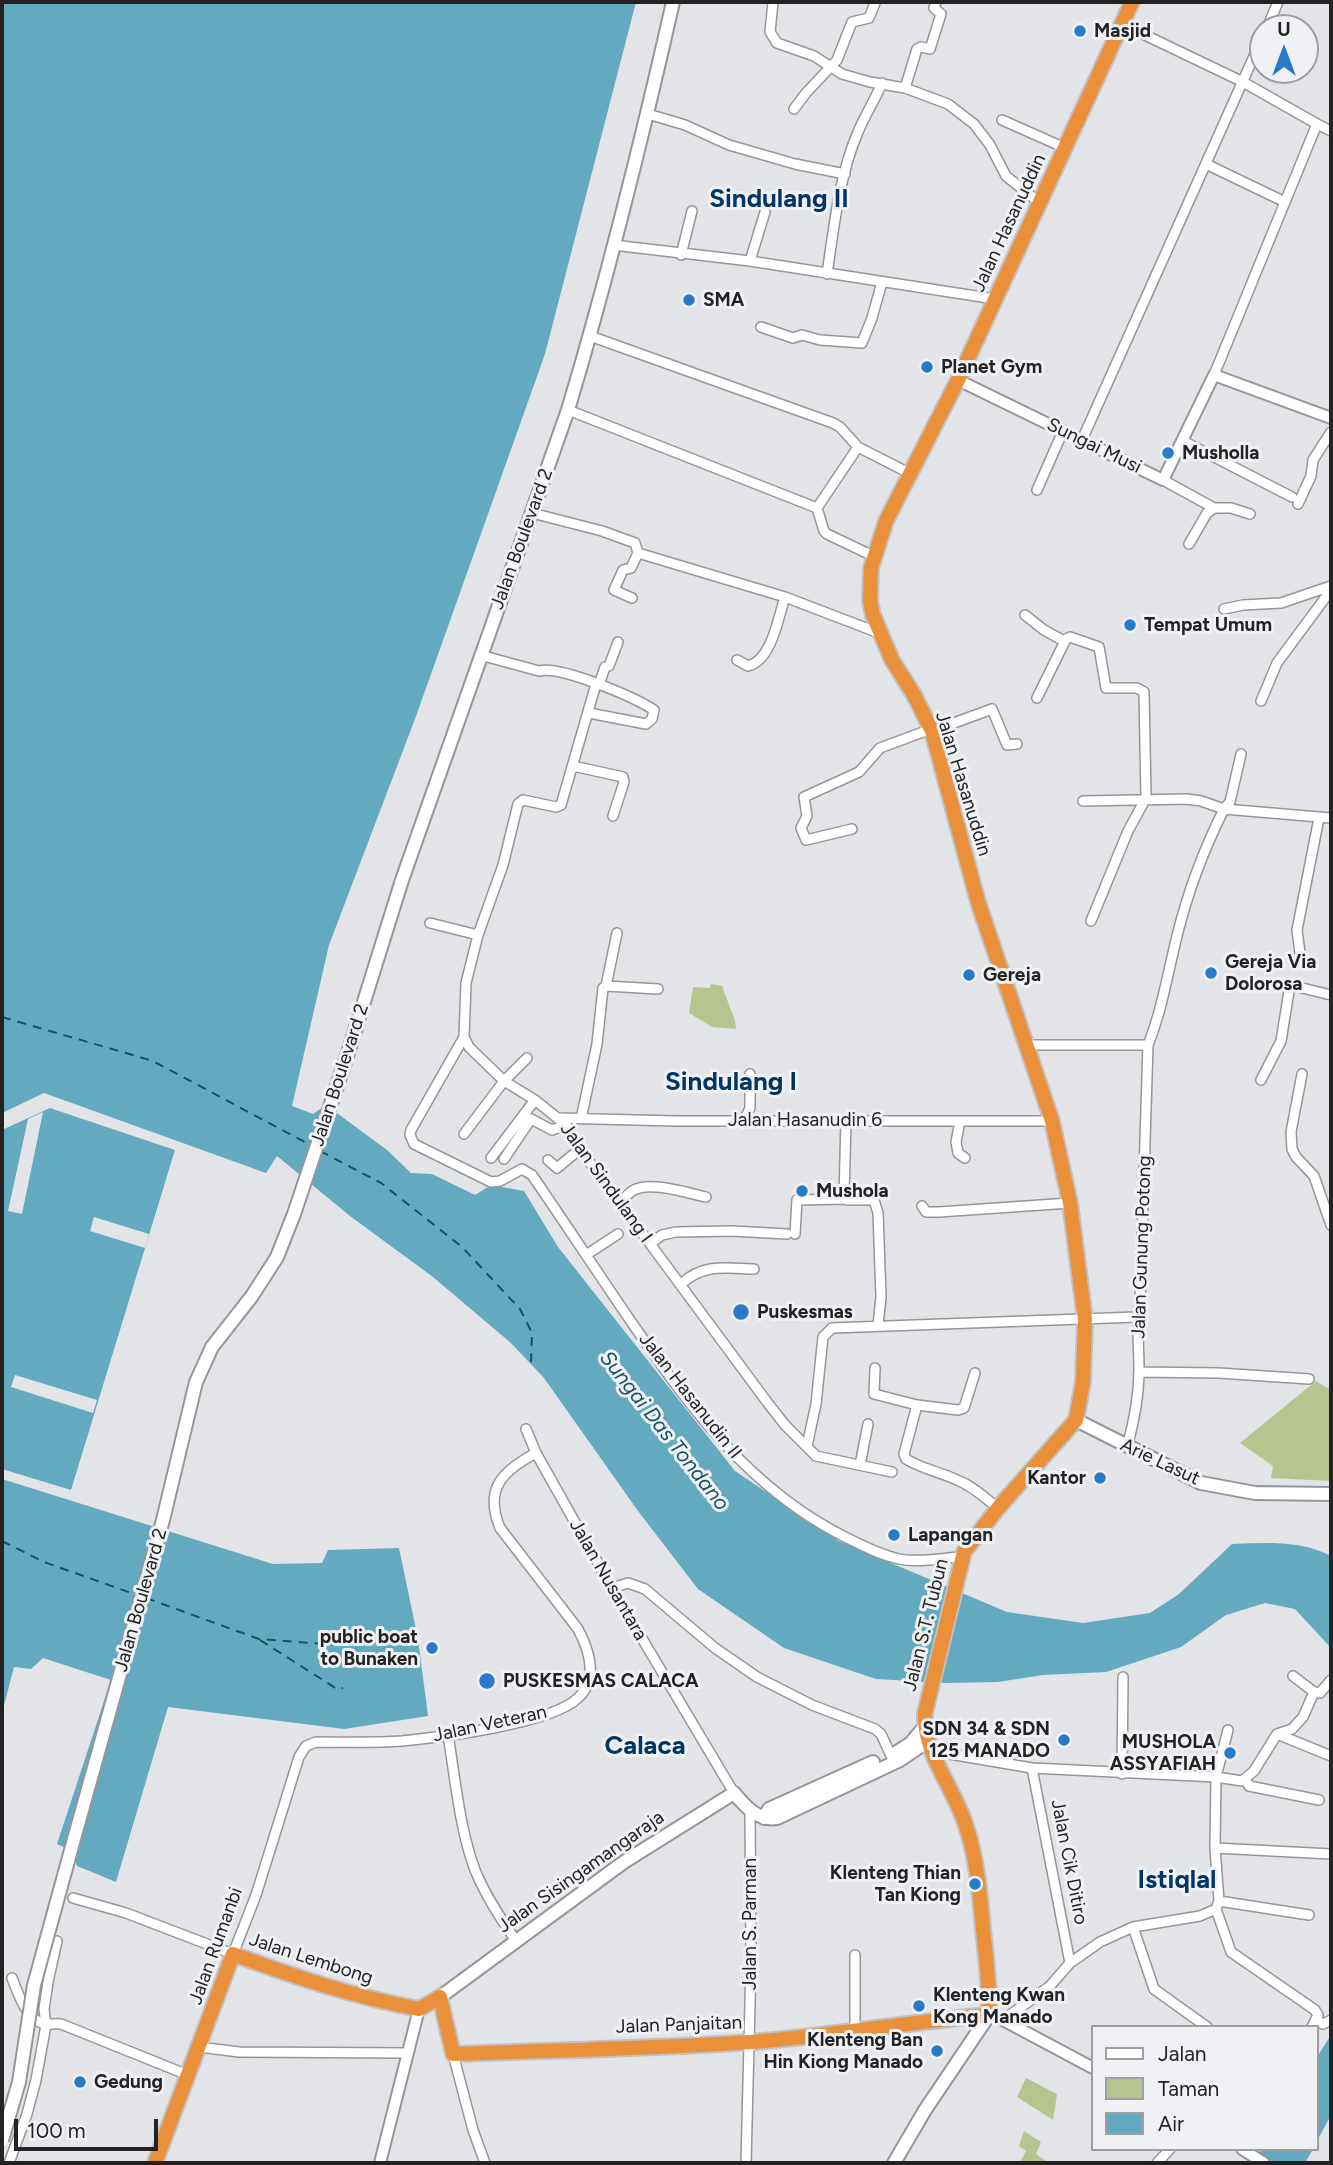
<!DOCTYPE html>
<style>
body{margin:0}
#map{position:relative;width:1333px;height:2165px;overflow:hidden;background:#e2e4e7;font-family:Figtree,sans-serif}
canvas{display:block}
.frame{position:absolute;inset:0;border:4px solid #232324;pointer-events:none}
.legend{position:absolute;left:1091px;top:2025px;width:228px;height:126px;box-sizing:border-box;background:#eff1f4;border:2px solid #9d9fa1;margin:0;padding:9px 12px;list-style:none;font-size:21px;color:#232324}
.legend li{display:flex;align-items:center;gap:14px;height:35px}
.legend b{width:35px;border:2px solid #9d9fa1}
.north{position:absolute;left:1249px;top:14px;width:70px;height:70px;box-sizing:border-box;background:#eff1f4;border:2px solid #9d9fa1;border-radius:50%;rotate:0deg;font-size:19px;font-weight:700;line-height:28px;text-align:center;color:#232324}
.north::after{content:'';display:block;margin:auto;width:24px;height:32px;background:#297ac9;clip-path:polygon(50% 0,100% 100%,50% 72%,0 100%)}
.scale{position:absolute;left:14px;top:2119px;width:144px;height:32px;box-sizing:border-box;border:4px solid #232324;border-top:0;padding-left:9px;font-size:21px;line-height:24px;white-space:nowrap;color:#232324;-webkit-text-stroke:5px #eff1f4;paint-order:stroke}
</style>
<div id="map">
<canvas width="1333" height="2165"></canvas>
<div class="frame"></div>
<ul class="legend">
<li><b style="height:9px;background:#fff"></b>Jalan</li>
<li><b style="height:19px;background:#b7c48f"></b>Taman</li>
<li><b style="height:19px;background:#63aac1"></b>Air</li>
</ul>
<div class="north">U</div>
<div class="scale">100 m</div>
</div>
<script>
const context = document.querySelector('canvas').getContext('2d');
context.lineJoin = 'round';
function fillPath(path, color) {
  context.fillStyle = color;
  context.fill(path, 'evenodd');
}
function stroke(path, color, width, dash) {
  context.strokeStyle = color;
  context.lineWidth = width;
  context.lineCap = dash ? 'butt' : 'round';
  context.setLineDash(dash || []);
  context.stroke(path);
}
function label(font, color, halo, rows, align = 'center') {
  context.font = font + ' Figtree,sans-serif';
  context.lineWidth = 6;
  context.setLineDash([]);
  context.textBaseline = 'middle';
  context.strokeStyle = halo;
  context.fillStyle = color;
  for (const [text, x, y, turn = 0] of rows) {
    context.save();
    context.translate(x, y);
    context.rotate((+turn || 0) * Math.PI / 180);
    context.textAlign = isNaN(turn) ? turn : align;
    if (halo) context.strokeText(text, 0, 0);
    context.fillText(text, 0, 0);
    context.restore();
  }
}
fillPath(new Path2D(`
 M711,984l11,2 13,35 1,8 -24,-2 -23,-14 4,-26 17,1z
 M1316,1381l15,9v91l-60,-3 2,-12 -33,-23z
 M1026,2078l31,16 -4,26 -36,-23z
 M1024,2131l17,11 -5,12 10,7v2h-32l2,-2 4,1 6,-11 -7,-5z`), '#b7c48f');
fillPath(new Path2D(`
 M2,2h634l-91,352 -130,365 -86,226 -37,161 21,8 13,-9 61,45 24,23 21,1 43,21 16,-10 33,6 34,56 177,224 104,70 168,71 76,11 67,-10 29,-19 53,-50c34,-1 68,-4 99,12v92l-36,-39 -30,-6 -39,12 -45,32 -75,25 -63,3 -45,7 -51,1 -71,-4 -92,-31 -86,-59 -60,-78 -94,-133 -33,-35 -78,-66 -83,-61 -73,-60 -11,17 -222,-80 -42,20z
 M50,1108l125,42 -104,340 -69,-21v-339z
 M2,1479l271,85 49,-1 6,-13 71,-2 19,91 10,77 -84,13 -176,-22 -52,175 -39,-16 -5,-15 -15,-7 54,-164 -68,-22 -12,11 -17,-2 -12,46z
 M1331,2035v80l-14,26v-84z
 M1261,2149h52l-8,14h-48z`), '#63aac1');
fillPath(new Path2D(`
 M43,1112l-21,102 -14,-3 20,-92z
 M94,1217l55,17 -4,14 -55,-17z
 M15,1375l82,25 -4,13 -82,-26z`), '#e2e4e7');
stroke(new Path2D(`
 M2,1017l151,44 159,85
 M320,1151l61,32 81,64 58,62 12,24 -1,30
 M2,1541l42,21 93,33
 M146,1598l113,41 77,6
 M260,1640l77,49 6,-1`), '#165263', 2, [9, 7]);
const minor = new Path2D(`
 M773,2l-3,30 7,11 37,13 28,18 28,8 35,6 43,16 26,20 16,21 16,31 34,27
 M1122,24l121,58 74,42 -103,251
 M1267,28l11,-26
 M905,88l12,-39 4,-2 9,2 11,-35 -7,-6 2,-6
 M794,109l12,-16 31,-33 15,-38 17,-4 6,-15
 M648,114l37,11 44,20 66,19 50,10
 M1002,120l63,28
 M1317,124l14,7
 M1206,164l79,38
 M613,245l137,16 245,38
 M681,255l11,-44
 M750,261l15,-49
 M827,274c7,-47 12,-98 31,-142 7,-17 17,-32 24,-49
 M761,327l32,11 9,-3 18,5 42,3 10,-25 10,-36
 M590,336l243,87 7,4 18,20 53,27
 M568,410l249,98
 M1082,440l181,-404
 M1183,441l109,56
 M1163,480l51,28h17l19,6
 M1037,490l26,-59
 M1298,504l13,-28 2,-16 18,-28
 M817,508l7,23 3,3 46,22
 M817,508l41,-61
 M532,513l70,18 33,12 3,10 -7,15 -8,2 -9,20 18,8
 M1189,544l18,-31 7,-5
 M638,553l147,44 94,36
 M1224,609l19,-4 38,-2 50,-17
 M1025,615l19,15 20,11
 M618,642l-9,24 -4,1 -5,15 -4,2 -35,121 -5,2 -33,-7 -5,4 -15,61 -25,70 -12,48 -2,54 5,10 35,34 31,19 31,25 14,24 187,253 18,23 31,31 76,16
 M480,655l59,16c21,-6 95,26 115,39l-2,9 -6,5 -57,-11
 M737,660l11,6c24,-6 30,-48 37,-69
 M1037,698l29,-59 4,-2 29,10 7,41h31l7,4 2,106 -18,33 -37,90
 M1261,701l16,-38 54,-73
 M932,731l60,-22 15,36 10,-1
 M573,766l50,11 1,5 -11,34
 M1083,801l104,-2 14,2 23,8 107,9
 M852,829l-46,11 -5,-12 6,-12 -3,-19 55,-25 21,-24 51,-19
 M430,923l48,12
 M1300,953l-3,-23 22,-112
 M606,986l11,-53
 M464,1037l-53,93 -1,5 4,9 77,38 9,-1 22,-12 10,6c33,48 65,97 98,145 59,86 119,169 215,217 16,8 35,18 54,22 20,4 42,-1 63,-2
 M1027,1045h121c14,-35 20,-73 29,-109 11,-45 26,-85 47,-127l6,-7 11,-48
 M1302,1074l-11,58 1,17 4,8 18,19 17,49
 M1261,1080l20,-39 9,-56 41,10
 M559,1118l115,3h378
 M581,1119l16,-75 6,-56 3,-2 52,3
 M745,1119l5,-11v-34
 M846,1120l-2,77 3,3h27l4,13 3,84 -3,28
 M960,1121l-4,21 2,11 7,5
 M464,1134l40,-53 23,-23
 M491,1158l44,-58
 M504,1159l27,-40 21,11 14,-5
 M548,1160l9,8 23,-19
 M619,1202c5,-3 9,-8 13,-11 17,-11 55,2 74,6
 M922,1206l4,6h13l131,-9
 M795,1234l2,-34 48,-1
 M650,1244l12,-9 14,-3 56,-1 55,3
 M586,1255l32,-21
 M681,1284c23,-21 44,-16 73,-15
 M875,1368l-1,26 43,11 41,5 6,-2 11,-35
 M1139,1372l80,1 90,6
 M917,1405l-13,49 2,5c16,10 34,13 51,21 16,6 28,18 41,28
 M526,1429l10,24 76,135 122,205
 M807,1446l9,-42 7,-67 9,-9 305,-11
 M1127,1447c7,-25 12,-51 12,-78 0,-22 -3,-45 1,-67l8,-257
 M860,1465l8,-41
 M612,1588l16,-5 17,6 70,59 42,29 55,28 63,24 6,5 13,28
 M1314,1692l6,1 11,-13
 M1228,1730l-12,47 -1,71 4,53 -3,8 15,43 84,58 3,5 -6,12
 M1277,1734l54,22
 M448,1735c7,42 12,96 27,135 10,25 26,49 41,71
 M932,1751l100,17 184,9 26,4 12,-10 23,-37 15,-5 11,-12 11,-25 -21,-16
 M1032,1768l38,195
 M1122,1774l1,-97
 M1246,1780l3,6 70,14
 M1215,1848l116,6
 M73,1898l53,15 107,41 23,-59 43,-138 7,-11 10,-4c29,0 58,1 86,-1 39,-4 149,-17 176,-43 21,-19 11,-48 0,-69l-78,-101c-16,-39 2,-57 36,-75
 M1219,1901l90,14
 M1133,1927l21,62 53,38
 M855,1955v77
 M12,1978c6,15 14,41 32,46 5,1 11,-1 17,0l127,51
 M1003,2020l47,-34 20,-23 30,-21 33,-15 67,-11 16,-7
 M1316,2020l7,4 8,-4
 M199,2047l40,5 168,1
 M453,2054l20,76 12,33
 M9,2163l18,-49 9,-34 10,-55 -2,-16 4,-27 9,-41
 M746,2163l5,-199 -1,-153
 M1157,2163l13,-14`);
const tertiary = new Path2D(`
 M958,380l205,100 51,-105 117,43
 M989,2015l14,5 90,48
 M1242,2149l22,14
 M380,2163l39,-154`);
const secondary = new Path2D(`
 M1076,1420l125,63 54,10 76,1
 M897,1752l14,-9 13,-16
 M764,1818l5,-9 104,-47
 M74,1839l89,-319 33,-138 16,-35 40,-51 25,-39 17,-43 54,-161 54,-173 166,-470c40,-134 74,-271 105,-408
 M440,1997l184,-135 110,-69c11,13 23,28 43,25l123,-58 28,-19
 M894,2163l31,-53 64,-95`);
const trunk = new Path2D(`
 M155,2163l78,-209c62,23 122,43 186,55l21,-12 13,57c99,-4 199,-5 298,-12 79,-6 158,-20 238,-27 1,-29 -3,-57 -6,-86 -3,-35 -6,-72 -18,-106 -12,-36 -42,-71 -40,-110l39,-161 34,-44 78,-88 7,-38 2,-63 -15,-116 -18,-82 -74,-219 -46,-171 -18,-36 -22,-35 -19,-45 -3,-14 1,-33 15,-47 72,-141 174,-378`);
stroke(minor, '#959699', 12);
stroke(tertiary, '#959699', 14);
stroke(secondary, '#959699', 16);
stroke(trunk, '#c1c1c2', 18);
stroke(minor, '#fff', 9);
stroke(tertiary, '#fff', 10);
stroke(secondary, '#fff', 12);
stroke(trunk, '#ea903a', 14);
const secondaryBridge = new Path2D(`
 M2,2140l17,-58 15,-97 40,-146`);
stroke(secondaryBridge, '#959699', 16, []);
stroke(secondaryBridge, '#fff', 12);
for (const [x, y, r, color] of [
 [1080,31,7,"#297ac9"],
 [689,300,7,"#297ac9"],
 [927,367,7,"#297ac9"],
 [1168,453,7,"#297ac9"],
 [1130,625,7,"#297ac9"],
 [1211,973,7,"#297ac9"],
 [969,975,7,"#297ac9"],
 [802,1191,7,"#297ac9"],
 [741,1312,9,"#297ac9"],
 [1100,1478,7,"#297ac9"],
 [894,1535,7,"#297ac9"],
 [432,1648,7,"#297ac9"],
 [487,1681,9,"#297ac9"],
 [1064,1740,7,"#297ac9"],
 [1230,1753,7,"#297ac9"],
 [975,1884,7,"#297ac9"],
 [919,2006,7,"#297ac9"],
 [937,2051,7,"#297ac9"],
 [80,2082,7,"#297ac9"]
]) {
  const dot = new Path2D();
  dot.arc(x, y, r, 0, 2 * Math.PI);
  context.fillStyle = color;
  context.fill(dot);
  stroke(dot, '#eff1f4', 2.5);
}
label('bold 19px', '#232324', '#eff1f4', [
 ["Masjid",1094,31],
 ["SMA",703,300],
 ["Planet Gym",941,367],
 ["Musholla",1182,453],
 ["Tempat Umum",1144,625],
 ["Gereja Via",1225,962],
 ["Dolorosa",1225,984],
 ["Gereja",983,975],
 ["Mushola",816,1191],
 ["Puskesmas",757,1312],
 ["Kantor",1086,1478,"right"],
 ["Lapangan",908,1535],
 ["public boat",418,1637,"right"],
 ["to Bunaken",418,1659,"right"],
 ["PUSKESMAS CALACA",503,1681],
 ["SDN 34 & SDN",1050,1729,"right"],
 ["125 MANADO",1050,1751,"right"],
 ["MUSHOLA",1216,1742,"right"],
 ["ASSYAFIAH",1216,1764,"right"],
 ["Klenteng Thian",961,1873,"right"],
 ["Tan Kiong",961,1895,"right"],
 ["Klenteng Kwan",933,1995],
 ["Kong Manado",933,2017],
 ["Klenteng Ban",923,2040,"right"],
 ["Hin Kiong Manado",923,2062,"right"],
 ["Gedung",94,2082]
], 'left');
label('19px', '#232324', '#eff1f4', [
 ["Jalan Hasanuddin",1009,223,-65],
 ["Sungai Musi",1094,446,26],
 ["Jalan Boulevard 2",522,539,-70],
 ["Jalan Hasanuddin",963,784,73],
 ["Jalan Boulevard 2",340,1075,-72],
 ["Jalan Hasanudin 6",805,1120],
 ["Jalan Sindulang I",606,1183,54],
 ["Jalan Gunung Potong",1142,1247,-88],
 ["Jalan Hasanudin II",690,1396,52],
 ["Arie Lasut",1160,1462,25],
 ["Jalan Nusantara",608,1580,60],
 ["Jalan Boulevard 2",141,1600,-74],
 ["Jalan S.T. Tubun",926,1625,-76],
 ["Jalan Veteran",490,1724,-12],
 ["Jalan Cik Ditiro",1069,1862,79],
 ["Jalan Sisingamangaraja",581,1872,-35],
 ["Jalan S. Parman",750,1924,-90],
 ["Jalan Rumanbi",216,1946,-70],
 ["Jalan Lembong",311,1959,18],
 ["Jalan Panjaitan",679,2025,-2]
]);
label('italic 21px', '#165263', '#eff1f4', [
 ["Sungai Das Tondano",664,1431,52]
]);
label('bold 26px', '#003566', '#eff1f4', [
 ["Sindulang II",779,199],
 ["Sindulang I",731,1082],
 ["Calaca",645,1746],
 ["Istiqlal",1177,1880]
]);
</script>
